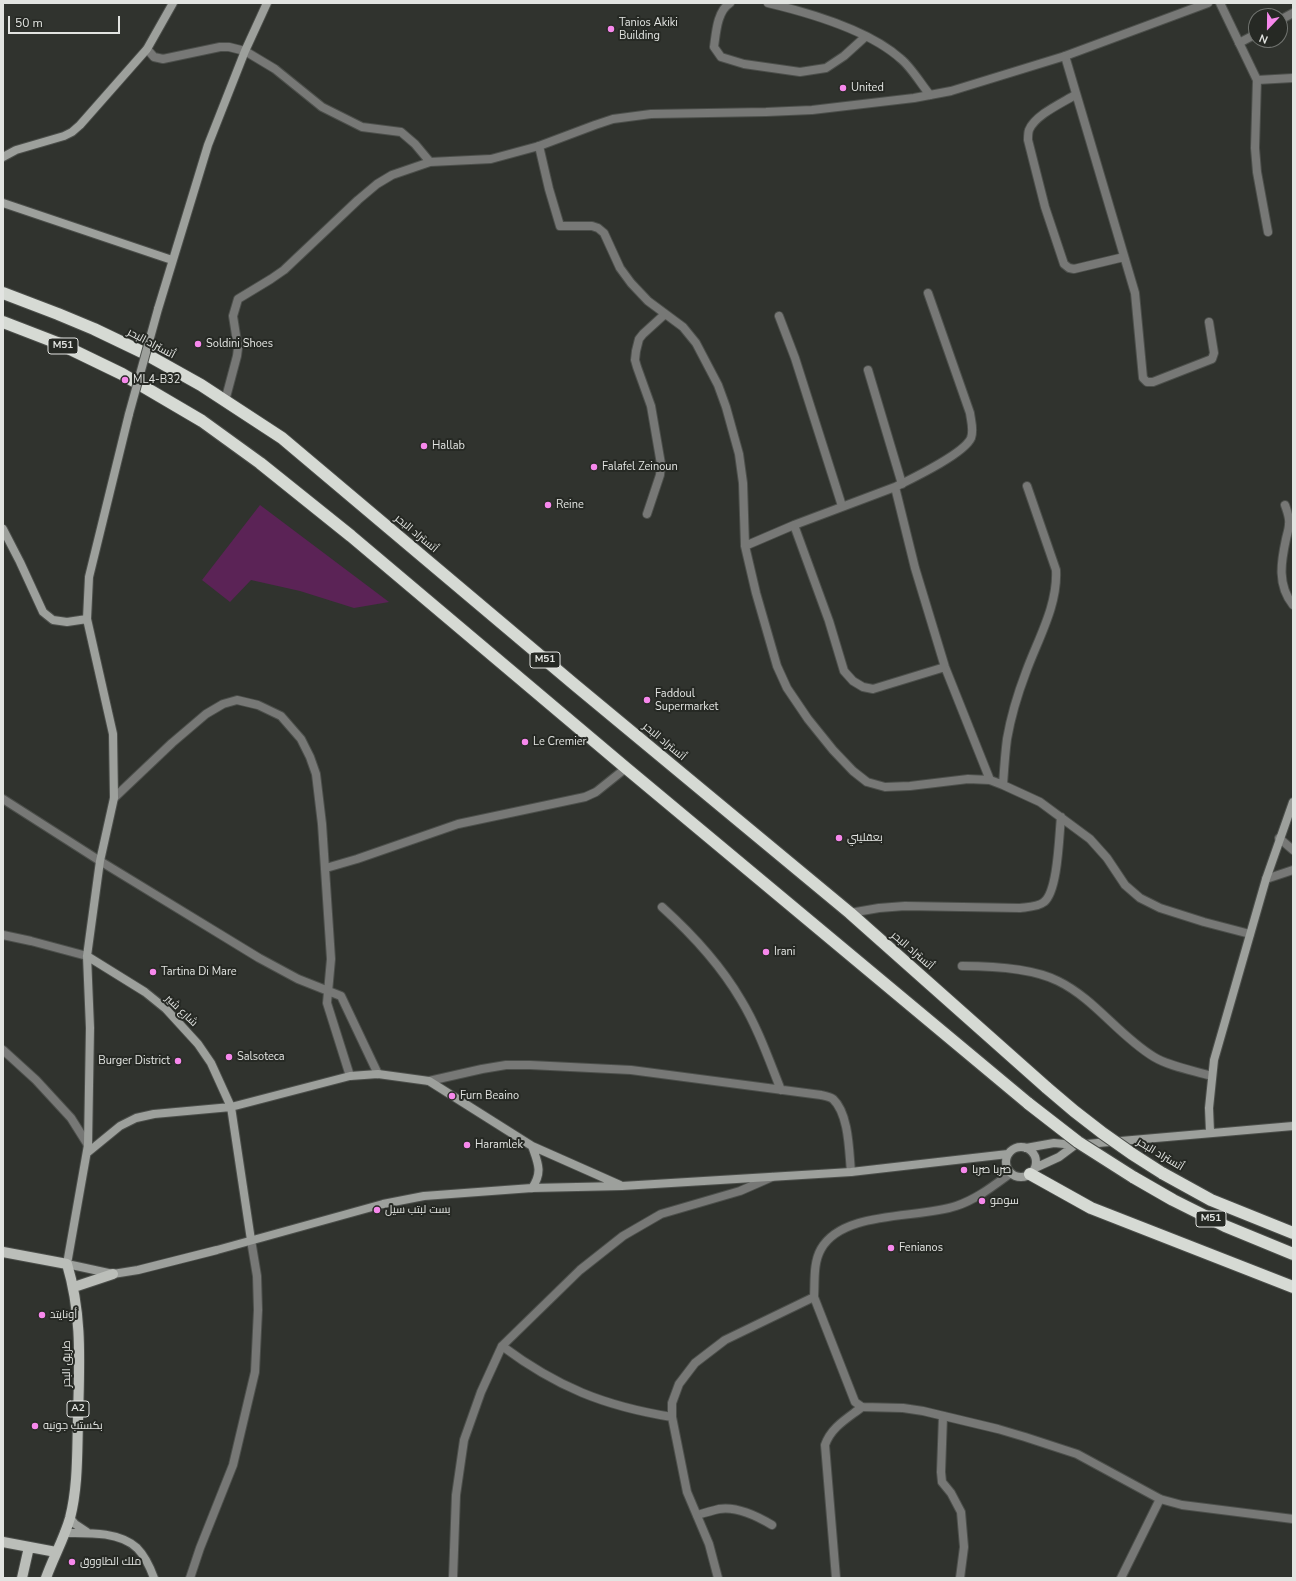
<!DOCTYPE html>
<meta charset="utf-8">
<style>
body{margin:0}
#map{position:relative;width:1296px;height:1581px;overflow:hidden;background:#30332e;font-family:"Nunito Sans",sans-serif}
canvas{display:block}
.frame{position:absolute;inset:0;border:4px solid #e2e4e1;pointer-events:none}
.north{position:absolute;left:1248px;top:8px;width:40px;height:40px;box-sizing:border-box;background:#262924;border:1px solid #717470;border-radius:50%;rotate:202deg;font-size:11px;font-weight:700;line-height:16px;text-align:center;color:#e2e4e1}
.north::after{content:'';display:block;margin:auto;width:14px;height:18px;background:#f788ec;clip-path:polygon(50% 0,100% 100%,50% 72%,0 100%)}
.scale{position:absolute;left:8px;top:16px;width:112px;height:18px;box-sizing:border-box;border:2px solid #e2e4e1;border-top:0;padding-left:5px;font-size:12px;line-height:14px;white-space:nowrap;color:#e2e4e1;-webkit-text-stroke:3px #262924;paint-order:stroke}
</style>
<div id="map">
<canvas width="1296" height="1581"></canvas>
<div class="frame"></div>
<div class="north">N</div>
<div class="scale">50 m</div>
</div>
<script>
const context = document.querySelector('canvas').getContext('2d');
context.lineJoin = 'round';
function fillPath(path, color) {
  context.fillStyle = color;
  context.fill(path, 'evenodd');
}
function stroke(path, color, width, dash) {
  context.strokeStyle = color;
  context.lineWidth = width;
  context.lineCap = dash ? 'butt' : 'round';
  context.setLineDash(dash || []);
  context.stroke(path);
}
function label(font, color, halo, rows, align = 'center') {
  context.font = font + ' "Nunito Sans",Cairo,sans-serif';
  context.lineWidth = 4;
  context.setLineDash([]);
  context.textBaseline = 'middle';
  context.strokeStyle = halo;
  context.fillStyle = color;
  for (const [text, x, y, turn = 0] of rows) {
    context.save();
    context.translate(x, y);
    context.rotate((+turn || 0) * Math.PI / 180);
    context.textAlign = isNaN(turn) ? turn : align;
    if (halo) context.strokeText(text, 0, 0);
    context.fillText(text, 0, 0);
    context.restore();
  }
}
fillPath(new Path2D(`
 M260,505l129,97 -35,6 -54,-17 -49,-11 -21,22 -28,-22z`), '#5b2356');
const minor = new Path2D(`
 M730,3c-13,8 -14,30 -16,44l7,10 23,7 56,8 26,-4 18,-12 21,-19
 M768,3c42,10 101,27 133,56 10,8 20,25 29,36
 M1280,20l13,-7
 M1239,43l17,-9
 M1065,56l70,237 8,85 4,4h6l59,-23 2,-6 -5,-31
 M1257,80l-2,68 2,24 11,60
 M1075,95c-13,8 -40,20 -46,35 -1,3 -1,7 -1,10l17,67 19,57 5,4 5,1 50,-12
 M539,146l10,43 11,37h32l6,2 6,5 16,35 11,15 17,18 35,26 13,16 22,42 8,22 13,47 4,29 2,63 11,47 21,73 10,22 21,31 25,31 20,21 14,11 18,5 25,-1 58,-7 22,1 13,5 37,17 50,37 17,19 18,27 15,13 20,10 44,14 46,12
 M779,316l16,42 47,148
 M868,370l34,114
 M895,487c16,-8 69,-33 76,-49 3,-8 0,-17 -1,-25l-42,-120
 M1285,505c2,6 5,13 4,19 0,5 -2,10 -3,15 -5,23 -9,46 7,66
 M647,514l13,-39 1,-11 -10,-58 -14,-39 -2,-7 1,-9 3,-12 4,-5 22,-20
 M794,525l35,96 15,50 9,10 10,6 10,2 72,-22
 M745,546l49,-21 101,-38 20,81 30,99 45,113
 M1003,785c1,-15 2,-31 4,-46 4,-23 11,-46 19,-67 12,-33 32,-67 30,-102l-29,-84
 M662,907c31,28 58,57 79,93 17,28 28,60 40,90
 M850,913l29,-5 26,-2 115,2c7,-1 18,-1 24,-6 14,-11 15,-66 17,-85
 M962,966c29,0 70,2 96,15 37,18 61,55 96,76 17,10 38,13 58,19
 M429,1081l53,-12 24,-4h24l101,5 190,25c4,1 9,2 12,4 16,15 16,52 18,73
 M943,1416l-2,56 1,10 9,11 10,19 3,35 -4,31
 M697,1515c7,-2 14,-4 22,-6 18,-3 38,7 53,16
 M836,1578l-11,-133c6,-18 23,-27 37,-38
 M1121,1578l39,-79`);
const tertiary = new Path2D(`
 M1220,3l37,77 36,-2
 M147,49l7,8 9,2 57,-12h9l16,4 30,18 47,38 40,20 39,5 14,12 15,18
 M225,401l12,-45 1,-8 -5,-32 5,-17 33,-20 13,-9 74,-70 19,-16 15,-9 38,-13 61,-3 48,-13 56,-21 18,-6 38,-5 115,-2 46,-2 102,-12 37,-7 114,-35 143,-53
 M114,798l58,-55 34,-29 17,-10 14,-4 21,5 23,11 20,23 9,18 6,17 6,50 9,135 -4,44 23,73
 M3,799l97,62 159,97 39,21 43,17 37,78
 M1279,838l14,12
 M326,868l31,-9 101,-35 127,-27 11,-5 30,-24
 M1266,879l27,-9
 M3,935l28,6 56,15
 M3,1050l33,30 35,38 17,27
 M814,1297l41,105 7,5 41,1 20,3 75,18 27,8 52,17 83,45 22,6 111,14
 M502,1346c55,41 102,60 170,71
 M190,1578l10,-30 33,-83 22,-93 3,-62 -1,-34 -6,-36
 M453,1578l3,-83 8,-55 17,-48 21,-46 78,-76 43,-34 38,-22 79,-23 32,-14
 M718,1578l-9,-34 -22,-52 -15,-75v-14l7,-19 16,-21 30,-23 89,-43c1,-16 -1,-34 7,-48 22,-39 97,-30 135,-43 21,-7 37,-20 55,-33`);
const secondary = new Path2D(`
 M3,157l13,-7 48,-14 8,-4 8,-7 67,-76 26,-46
 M3,203l169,57
 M158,309l50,-164 37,-94 22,-48
 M129,414l-40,163 -2,42 26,115 1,64 -14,63 -13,95 3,72 -2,117 -21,119 46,10 25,-4 79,-20 166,-46 41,-8 108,-8 90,-2 229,-14 157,-18
 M3,529l17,33 23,50 10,8 14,2 20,-3
 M87,956l58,36 21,17 32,35 13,19 20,44 20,133
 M1210,1132l-1,-24 5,-48 52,-181 27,-77
 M532,1146c6,17 11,26 0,42
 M1006 1162a15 15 0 1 1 30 0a15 15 0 1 1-30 0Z
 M1026,1148l28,-5 21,2 218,-19
 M87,1153l33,-27 16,-8 18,-4 77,-7 119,-31 28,-2 51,7 103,65 88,39
 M1035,1168l24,-11 16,-12
 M70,1518l5,6 12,8
 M64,1533c22,0 55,-2 73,15 8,8 13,19 17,30`);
const primary = new Path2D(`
 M3,1252l64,12c16,53 12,102 11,157 -1,32 0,66 -8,97 -6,21 -17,40 -24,60
 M74,1287l39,-13
 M3,1542l53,10
 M22,1578l7,-31`);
const motorway = new Path2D(`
 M3,293l55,21 36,15 48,23 59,33 81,53 293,247 275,228 197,175
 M3,322l57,22 62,30 80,47 58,42 91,73 275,232 403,336
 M1162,1173l49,27 82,33
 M1030,1174l61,34 202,79
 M1133,1177l40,23 52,26 68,28`);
stroke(minor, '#4c4f4b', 10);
stroke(tertiary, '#4c4f4b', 10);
stroke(secondary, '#4c4f4b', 10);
stroke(primary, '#4c4f4b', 12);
stroke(motorway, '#4c4f4b', 14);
stroke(minor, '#777876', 8);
stroke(tertiary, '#777876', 8);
stroke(secondary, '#9da09c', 8);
stroke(primary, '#bbbeb9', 10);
stroke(motorway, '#d6dad4', 12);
const secondaryBridge = new Path2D(`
 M129,414l29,-105`);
const motorwayBridge = new Path2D(`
 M1047,1088c36,32 74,60 115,85
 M1029,1104l49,38 55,35`);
stroke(secondaryBridge, '#4c4f4b', 10, []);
stroke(motorwayBridge, '#4c4f4b', 14, []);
stroke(secondaryBridge, '#9da09c', 8);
stroke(motorwayBridge, '#d6dad4', 12);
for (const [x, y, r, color] of [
 [611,29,4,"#f788ec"],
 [843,88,4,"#f788ec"],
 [198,344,4,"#f788ec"],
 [125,380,4,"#f788ec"],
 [424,446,4,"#f788ec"],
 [594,467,4,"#f788ec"],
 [548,505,4,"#f788ec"],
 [647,700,4,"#f788ec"],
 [525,742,4,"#f788ec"],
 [839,838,4,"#f788ec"],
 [766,952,4,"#f788ec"],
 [153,972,4,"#f788ec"],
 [229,1057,4,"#f788ec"],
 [178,1061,4,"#f788ec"],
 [452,1096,4,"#f788ec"],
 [467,1145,4,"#f788ec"],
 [964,1170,4,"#f788ec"],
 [982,1201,4,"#f788ec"],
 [377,1210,4,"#f788ec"],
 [891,1248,4,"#f788ec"],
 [42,1315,4,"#f788ec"],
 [35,1426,4,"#f788ec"],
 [72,1562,4,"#f788ec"]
]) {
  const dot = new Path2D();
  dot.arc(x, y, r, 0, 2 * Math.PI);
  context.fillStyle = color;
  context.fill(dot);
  stroke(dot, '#262924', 1.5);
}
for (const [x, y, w] of [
 [63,346,30],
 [545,660,30],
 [1211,1219,30],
 [78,1409,22]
]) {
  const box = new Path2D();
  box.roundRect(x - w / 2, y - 8, w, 16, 3);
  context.fillStyle = '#262924';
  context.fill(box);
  stroke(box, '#e2e4e1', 1);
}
label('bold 10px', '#e2e4e1', null, [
 ["M51",63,346],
 ["M51",545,660],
 ["M51",1211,1219],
 ["A2",78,1409]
]);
label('11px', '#e2e4e1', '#262924', [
 ["Tanios Akiki",619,23],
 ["Building",619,36],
 ["United",851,88],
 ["Soldini Shoes",206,344],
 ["ML4-B32",133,380],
 ["Hallab",432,446],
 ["Falafel Zeinoun",602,467],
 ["Reine",556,505],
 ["Faddoul",655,694],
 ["Supermarket",655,707],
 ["Le Cremier",533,742],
 ["بعقليني",847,838],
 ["Irani",774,952],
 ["Tartina Di Mare",161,972],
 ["Salsoteca",237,1057],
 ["Burger District",170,1061,"right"],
 ["Furn Beaino",460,1096],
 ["Haramlek",475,1145],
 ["صربا صربا",972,1170],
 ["سومو",990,1201],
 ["بست لبتب سيل",385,1210],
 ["Fenianos",899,1248],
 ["أونايتد",50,1315],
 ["بكستب جونيه",43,1426],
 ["ملك الطاووق",80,1562]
], 'left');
label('11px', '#e2e4e1', '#262924', [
 ["أتستراد البحر",151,344,28],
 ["أتستراد البحر",416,534,40],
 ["أتستراد البحر",664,742,40],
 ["أتستراد البحر",912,951,41],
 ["شارع شير",181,1011,44],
 ["أتستراد البحر",1160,1155,31],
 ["طريق البحر",67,1364,-90]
]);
</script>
